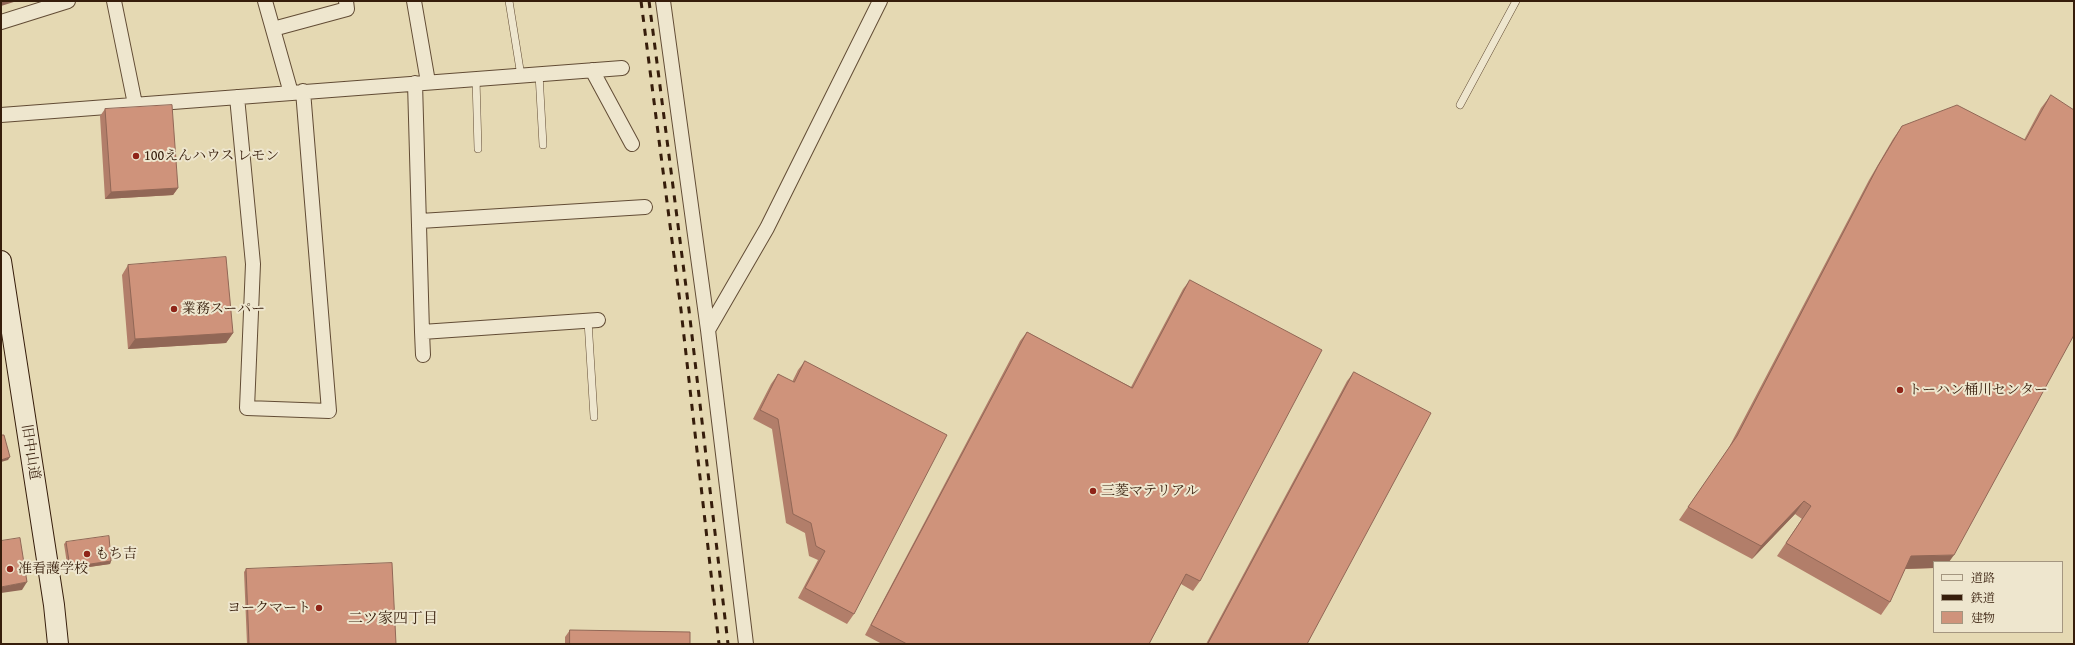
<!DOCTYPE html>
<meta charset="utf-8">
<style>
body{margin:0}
#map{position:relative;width:2075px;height:645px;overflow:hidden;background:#e5d9b3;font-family:"Gentium Book Plus","Noto Serif JP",serif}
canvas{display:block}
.frame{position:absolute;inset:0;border:2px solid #361d0b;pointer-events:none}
.legend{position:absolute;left:1933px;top:561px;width:130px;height:72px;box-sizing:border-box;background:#eee6ce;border:1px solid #a49680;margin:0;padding:5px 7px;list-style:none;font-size:12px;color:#361d0b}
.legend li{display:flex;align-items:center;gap:8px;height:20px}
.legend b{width:20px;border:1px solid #a49680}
</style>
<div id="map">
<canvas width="2075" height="645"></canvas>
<div class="frame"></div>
<ul class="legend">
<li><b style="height:5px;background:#eee6ce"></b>道路</li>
<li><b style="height:5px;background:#361d0b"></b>鉄道</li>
<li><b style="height:11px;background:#cf937b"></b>建物</li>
</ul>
</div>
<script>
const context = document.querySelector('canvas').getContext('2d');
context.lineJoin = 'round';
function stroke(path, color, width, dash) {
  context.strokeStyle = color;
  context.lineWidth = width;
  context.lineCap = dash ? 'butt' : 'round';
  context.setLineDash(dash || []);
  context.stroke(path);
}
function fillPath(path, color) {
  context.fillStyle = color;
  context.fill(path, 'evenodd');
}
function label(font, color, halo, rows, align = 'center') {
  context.font = font + ' "Gentium Book Plus","Noto Serif JP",serif';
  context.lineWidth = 4;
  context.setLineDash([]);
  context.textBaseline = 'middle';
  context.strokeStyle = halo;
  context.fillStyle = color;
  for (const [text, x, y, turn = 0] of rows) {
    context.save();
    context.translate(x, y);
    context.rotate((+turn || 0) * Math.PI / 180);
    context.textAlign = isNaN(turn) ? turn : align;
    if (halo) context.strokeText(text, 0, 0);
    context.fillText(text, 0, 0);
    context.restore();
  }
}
const service = new Path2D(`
 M509,1l12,75
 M539,74l4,71
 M476,79l2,70
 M1460,105l56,-104
 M588,321l6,96`);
const minor = new Path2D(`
 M114,1l21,103
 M265,1l26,92
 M414,1l14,81
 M663,1l45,329
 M1,22l67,-21
 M273,29l74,-20 -1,-8
 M592,70l40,74
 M415,83l7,249 176,-12
 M237,97l16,167 -6,144 82,3 -26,-320
 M1,115l621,-47
 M420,221l225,-14
 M422,332l1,23
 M746,644l-38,-314 59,-102 113,-227`);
const secondary = new Path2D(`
 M1,261l53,344 4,39`);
stroke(service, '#624c35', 8);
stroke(minor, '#624c35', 16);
stroke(secondary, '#361d0b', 22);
stroke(service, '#eee6ce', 7);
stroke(minor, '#eee6ce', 14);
stroke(secondary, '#eee6ce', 20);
stroke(new Path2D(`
 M641,1l40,309 38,334
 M649,1l40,309 39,334`), '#361d0b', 3, [7, 7]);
fillPath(new Path2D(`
 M2051,95l-117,467v6l-29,1 -15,33 -9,13 -104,-59 25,-37 -7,-5 -43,45 -73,-39 49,-71 141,-269 24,-41 9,-13 122,14 17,-32z
 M105,109l73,79 -5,7 -68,4 -5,-83z
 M128,265l105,68 -7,10 -98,6 -6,-74z
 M1190,280l10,301 -7,10 -12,-7 -32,60h-267l-17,-9 155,-294 7,-9 104,55 52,-98z
 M805,361l49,253 -7,10 -49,-26 20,-38 -9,-4 -4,-23 -19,-10 -14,-94 -19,-10 18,-35 7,-10 14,8 6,-12z
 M1354,372l-47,272h-101l141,-263z
 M66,542l45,19 -1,3 -42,6 -4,-26z
 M246,569l150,75h-149l-3,-72z
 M570,630l120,14h-125v-7z`), '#b27e6a');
fillPath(new Path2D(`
 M1,1h16l-16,5z
 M178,188l-5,7 -68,4 6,-7z
 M233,333l-7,10 -98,6 7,-10z
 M10,457l-2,3 -7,2v-2z
 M1804,501l-9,13 -43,45 9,-13z
 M1954,555l-5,7h-15v6l-33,1 10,-13z
 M111,561l-1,3 -42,6 2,-3z
 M27,582l-5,8 -21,3v-6z`), '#916756');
const building = new Path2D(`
 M2051,95l23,15v225l-120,220 -43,1 -21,46 -104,-59 25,-37 -7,-5 -43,45 -73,-39 49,-71 141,-270 24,-40 55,-21 68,35z
 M172,105l6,83 -67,4 -6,-83z
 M226,257l7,76 -98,6 -7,-74z
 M1190,280l132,70 -122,231 -14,-7 -37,70h-242l-36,-19 156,-293 105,56z
 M805,361l142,74 -93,179 -49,-26 20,-37 -9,-5 -5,-23 -18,-9 -15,-95 -18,-9 18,-36 16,8z
 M1354,372l77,41 -124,231h-99z
 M1,435h3l6,22 -9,3z
 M109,536l2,25 -41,6 -4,-25z
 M20,538l7,44 -26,5v-46z
 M392,563l4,81h-147l-3,-75z
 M570,630l120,2v12h-120z`);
fillPath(building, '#cf937b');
stroke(building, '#916756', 1);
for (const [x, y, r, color] of [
 [136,156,4,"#8f2418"],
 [174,309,4,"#8f2418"],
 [1900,390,4,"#8f2418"],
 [1093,491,4,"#8f2418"],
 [87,554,4,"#8f2418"],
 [10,569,4,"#8f2418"],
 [319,608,4,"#8f2418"]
]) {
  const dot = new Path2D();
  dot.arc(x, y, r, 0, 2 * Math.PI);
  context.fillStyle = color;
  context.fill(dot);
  stroke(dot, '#eee6ce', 1.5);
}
label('14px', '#361d0b', '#eee6ce', [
 ["100えんハウス レモン",144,156],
 ["業務スーパー",182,309],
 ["トーハン桶川センター",1908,390],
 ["三菱マテリアル",1101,491],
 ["もち吉",95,554],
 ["准看護学校",18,569],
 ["ヨークマート",311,608,"right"]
], 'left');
label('14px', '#361d0b', '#eee6ce', [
 ["旧中山道",30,452,81]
]);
label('15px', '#361d0b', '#eee6ce', [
 ["二ツ家四丁目",393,619]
]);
</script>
